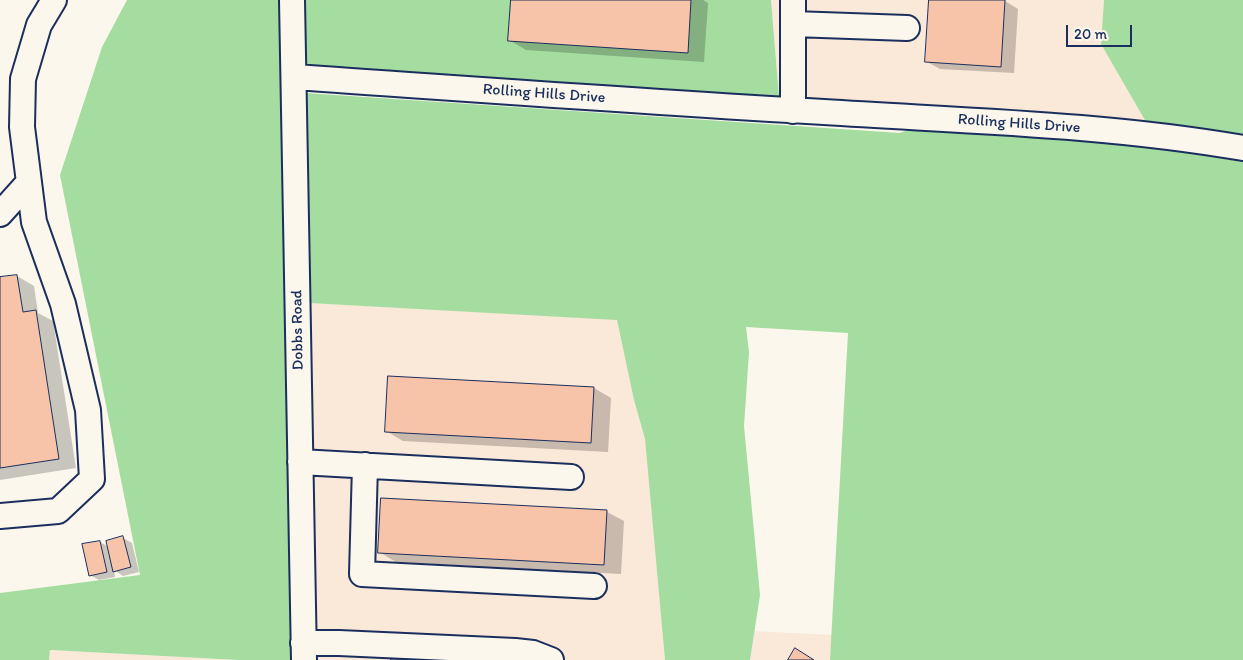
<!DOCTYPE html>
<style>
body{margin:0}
#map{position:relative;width:1243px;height:660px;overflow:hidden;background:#fbf7ec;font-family:Itim,sans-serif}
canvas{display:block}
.scale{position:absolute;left:1066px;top:25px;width:66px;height:22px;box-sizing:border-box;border:2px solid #1b2f5e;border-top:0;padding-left:6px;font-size:15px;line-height:18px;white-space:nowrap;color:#1b2f5e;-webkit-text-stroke:4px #fbf7ec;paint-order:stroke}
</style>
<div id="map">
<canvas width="1243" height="660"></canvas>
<div class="scale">20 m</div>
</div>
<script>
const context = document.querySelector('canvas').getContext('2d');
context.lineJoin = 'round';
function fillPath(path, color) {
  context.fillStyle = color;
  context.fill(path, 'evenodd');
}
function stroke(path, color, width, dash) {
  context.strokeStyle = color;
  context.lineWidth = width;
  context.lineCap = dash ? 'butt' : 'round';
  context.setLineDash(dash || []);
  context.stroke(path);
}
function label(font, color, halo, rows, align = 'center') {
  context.font = font + ' Itim,sans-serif';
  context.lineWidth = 4;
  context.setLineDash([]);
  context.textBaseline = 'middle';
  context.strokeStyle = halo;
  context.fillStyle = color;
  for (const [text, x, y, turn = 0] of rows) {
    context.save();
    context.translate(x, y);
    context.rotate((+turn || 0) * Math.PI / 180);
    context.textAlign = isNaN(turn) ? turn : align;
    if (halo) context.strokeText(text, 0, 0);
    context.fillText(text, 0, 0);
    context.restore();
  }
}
fillPath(new Path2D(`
 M771,0h333l-3,44 45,78 -69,-7 -298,-18z
 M309,303l308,16 17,81 11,39 20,221h-350z
 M754,631l78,4 -2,25h-80z
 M50,650l189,10h-190z`), '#fae8d8');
fillPath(new Path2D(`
 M127,0h154l11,660h-53l-189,-10 -1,10h-49v-67l140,-18 -80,-400 42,-128z
 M304,0h467l8,97 -474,-32z
 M1104,0h139v135l-61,-10 -36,-3 -45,-78z
 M305,93l595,40 8,-3 168,10 103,11 64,11v498h-413l18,-327 -102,-6 3,25 -5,74 16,169 -10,65h-85l-20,-221 -11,-39 -17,-80 -308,-17z`), '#a5dca0');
fillPath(new Path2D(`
 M512,0h191l5,3 -4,59 -178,-12 -17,-10z
 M930,0l75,1 13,8 -4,64 -74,-4 -13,-7z
 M17,276l17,10 4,27 15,8 23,147 -76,12v-201z
 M594,388l17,10 -3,54 -205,-11 -17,-10z
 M607,512l17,9 -3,53 -225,-12 -17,-10z
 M123,538l9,5 7,29 -16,4 -9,-6 1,7 -16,3 -9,-5 10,-33 9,5z`), '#0003');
const building = new Path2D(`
 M511,0h180l-3,53 -180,-12z
 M929,0h76l-4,67 -76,-5z
 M17,275l6,37 13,-2 23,149 -59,9v-191z
 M388,376l206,11 -3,56 -206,-11z
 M381,498l226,12 -3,55 -226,-12z
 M123,536l8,31 -18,5 -7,-31z
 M100,541l7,31 -18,4 -7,-32z
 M795,648l19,12h-26z
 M391,654l106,6h-106z`);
fillPath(building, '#f8c4a9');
stroke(building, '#1b2f5e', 1);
const minor = new Path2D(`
 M292,0l12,660
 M793,0v111
 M793,24l114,4
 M294,77c177,12 353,25 530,35 140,9 281,12 419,36
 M0,214l29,-32
 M300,462l271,15
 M365,465l-3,109 232,12
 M0,516l58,-5 34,-32 -4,-69 -25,-106 -29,-82 -12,-95 1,-48 16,-54 15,-25
 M303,643h36l176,8 18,2 18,7`);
stroke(minor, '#1b2f5e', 28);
stroke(minor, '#fbf7ec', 24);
label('16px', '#1b2f5e', '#fbf7ec', [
 ["Rolling Hills Drive",544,94,4],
 ["Rolling Hills Drive",1019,124,4],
 ["Dobbs Road",298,330,-91]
]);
</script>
